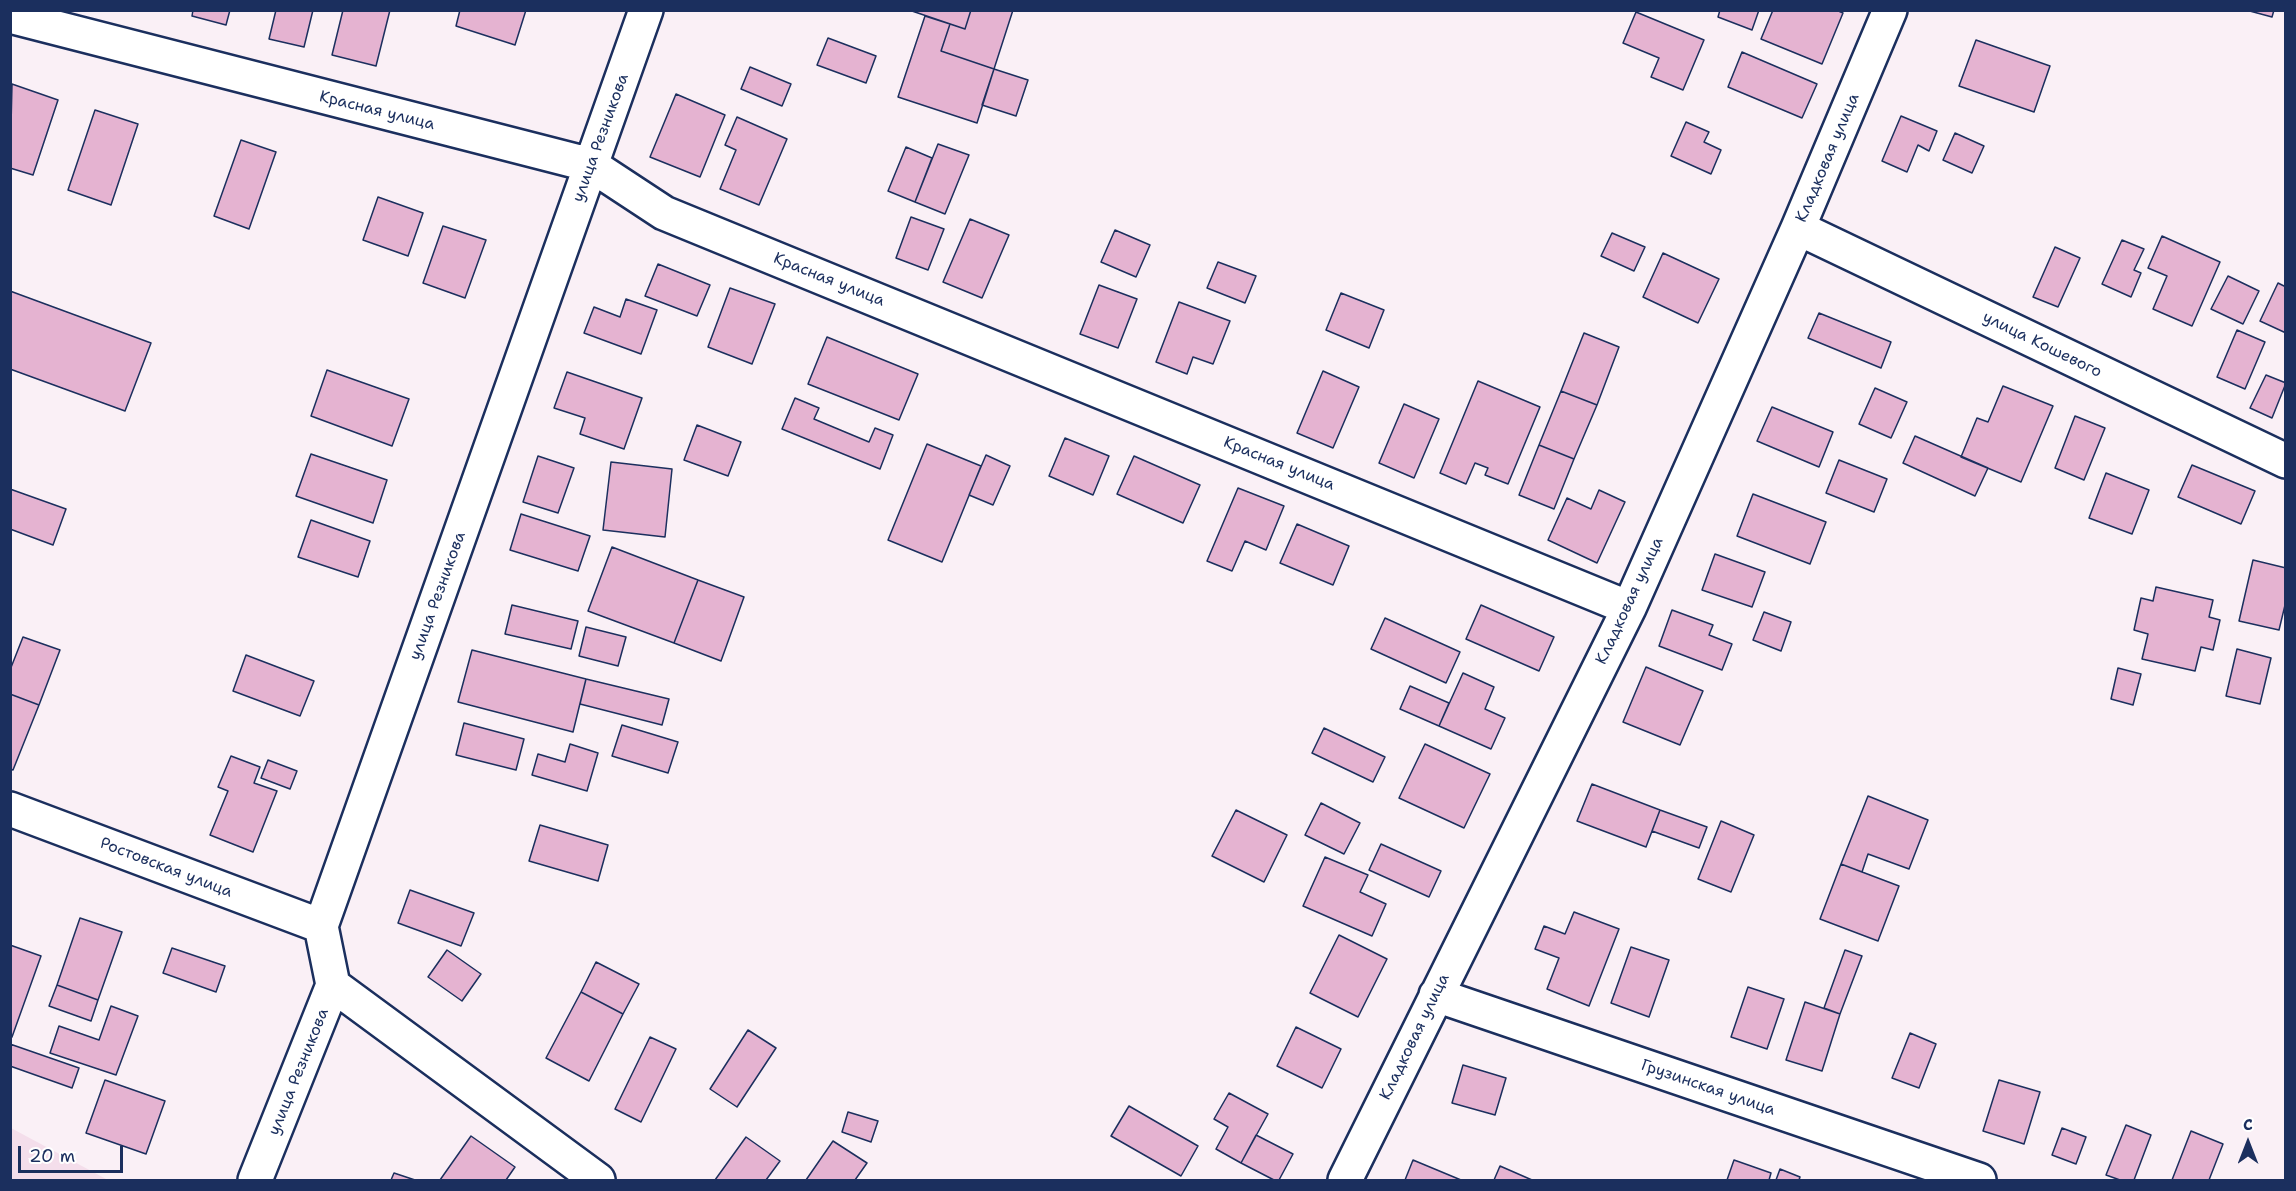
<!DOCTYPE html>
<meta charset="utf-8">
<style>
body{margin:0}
#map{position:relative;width:2296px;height:1191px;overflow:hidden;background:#faf0f6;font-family:"Shantell Sans",sans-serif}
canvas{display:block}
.frame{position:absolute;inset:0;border:12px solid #1b2f5e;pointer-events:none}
.north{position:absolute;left:2218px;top:1113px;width:60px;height:60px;-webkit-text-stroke:4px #fff;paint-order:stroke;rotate:0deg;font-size:16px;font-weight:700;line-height:24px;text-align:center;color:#1b2f5e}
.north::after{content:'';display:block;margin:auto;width:21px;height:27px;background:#1b2f5e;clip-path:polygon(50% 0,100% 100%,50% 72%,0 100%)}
.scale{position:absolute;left:18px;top:1146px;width:105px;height:27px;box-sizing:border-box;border:3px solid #1b2f5e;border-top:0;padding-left:8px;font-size:18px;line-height:21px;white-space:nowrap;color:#1b2f5e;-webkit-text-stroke:4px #fff;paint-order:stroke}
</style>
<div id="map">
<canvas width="2296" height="1191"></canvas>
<div class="frame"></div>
<div class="north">С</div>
<div class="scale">20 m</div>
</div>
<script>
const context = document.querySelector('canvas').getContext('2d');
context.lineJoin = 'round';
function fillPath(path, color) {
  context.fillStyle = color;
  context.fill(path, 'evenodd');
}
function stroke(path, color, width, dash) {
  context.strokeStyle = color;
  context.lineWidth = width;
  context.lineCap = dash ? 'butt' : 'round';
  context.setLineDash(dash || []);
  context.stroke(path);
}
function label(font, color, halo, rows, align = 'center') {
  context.font = font + ' "Shantell Sans",sans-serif';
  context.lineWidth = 4.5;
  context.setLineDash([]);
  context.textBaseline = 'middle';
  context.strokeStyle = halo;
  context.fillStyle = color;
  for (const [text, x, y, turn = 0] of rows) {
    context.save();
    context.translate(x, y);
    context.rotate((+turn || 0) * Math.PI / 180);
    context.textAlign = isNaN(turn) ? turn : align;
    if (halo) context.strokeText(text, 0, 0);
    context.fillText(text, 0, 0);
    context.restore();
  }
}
fillPath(new Path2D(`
 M11,1128l97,52h-97z`), '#f4deeb');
const building = new Path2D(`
 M193,10h37l-4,15 -34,-9z
 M276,10h37l-9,37 -35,-8z
 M343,10h47l-14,56 -44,-11z
 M460,10h66l-11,35 -59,-19z
 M909,10h62l-6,19z
 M971,10h42l-19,59 -53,-18 9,-27 15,5z
 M1720,10h39l-7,20 -34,-13z
 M1773,10h63l7,3 -21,51 -61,-25z
 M2246,10h28l-2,7z
 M1636,12l68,28 -21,50 -32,-13 8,-19 -36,-15z
 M925,16l25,8 -9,27 53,18 -17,54 -79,-26z
 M828,38l48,18 -10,27 -49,-18z
 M1976,40l74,26 -16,46 -75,-26z
 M1742,52l75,32 -15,34 -74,-31z
 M750,67l41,17 -9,22 -41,-17z
 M994,69l34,11 -12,36 -34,-11z
 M12,84l46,16 -25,75 -23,-7z
 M676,94l49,21 -25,62 -50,-20z
 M95,110l43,14 -27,81 -43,-15z
 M1901,116l36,15 -8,20 -11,-6 -11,27 -25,-11z
 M737,117l50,22 -28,66 -39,-16 16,-39 -11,-5z
 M1686,122l23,10 -5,10 17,8 -10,24 -40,-18z
 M1955,133l29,13 -12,27 -29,-13z
 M241,140l35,12 -27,77 -35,-13z
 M938,144l31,11 -24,59 -30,-12z
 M906,147l26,11 -17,44 -27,-11z
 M378,197l45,16 -15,43 -45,-16z
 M911,217l33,12 -16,41 -32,-12z
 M970,219l39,16 -27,63 -39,-16z
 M443,226l43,14 -21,58 -42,-15z
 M1115,230l35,15 -14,32 -35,-15z
 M1612,233l33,14 -11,24 -33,-15z
 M2162,236l58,26 -28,64 -39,-17 14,-33 -19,-8z
 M2122,240l22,9 -10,21 7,3 -10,24 -29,-13z
 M2055,247l25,11 -22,49 -25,-10z
 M1663,253l56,26 -21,44 -55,-26z
 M1218,262l38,14 -11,27 -38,-15z
 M658,264l52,21 -13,31 -52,-20z
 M2228,276l31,15 -16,33 -32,-15z
 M2278,283l8,4v46l-26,-12z
 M1099,285l38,14 -19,49 -38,-14z
 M730,288l45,16 -23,60 -44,-17z
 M10,291l141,52 -26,68 -115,-42z
 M1341,293l43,17 -15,38 -43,-18z
 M626,299l31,11 -16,44 -57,-21 10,-26 26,10z
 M1179,302l51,19 -17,43 -20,-7 -6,17 -31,-12z
 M1819,313l72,29 -10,26 -73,-30z
 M2237,330l28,12 -20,47 -28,-12z
 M1584,333l35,14 -22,58 -36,-14z
 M827,337l91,37 -19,46 -91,-36z
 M327,370l82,29 -17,47 -81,-30z
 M1323,371l36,16 -26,61 -36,-15z
 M567,372l75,26 -18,51 -44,-15 5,-16 -31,-10z
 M2266,375l20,8 -14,35 -22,-10z
 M1478,381l62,26 -32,77 -23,-9 3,-7 -13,-5 -9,21 -26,-11z
 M2003,386l50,20 -32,76 -60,-25 16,-39 11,4z
 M1875,388l32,14 -16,36 -32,-14z
 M1561,391l36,14 -23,54 -35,-14z
 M795,398l24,10 -5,11 55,23 6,-14 18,7 -13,34 -98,-40z
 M1404,404l35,15 -25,59 -35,-15z
 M1772,407l61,25 -14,35 -62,-26z
 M2075,416l30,12 -21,52 -29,-12z
 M697,425l44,17 -13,34 -44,-16z
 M1915,436l73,32 -13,28 -72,-33z
 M1065,438l44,18 -16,39 -44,-19z
 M927,444l54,22 -39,96 -54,-22z
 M1539,445l35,14 -20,50 -35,-14z
 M311,454l76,26 -14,43 -77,-27z
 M986,455l24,11 -17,39 -24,-10z
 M538,456l36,12 -16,45 -35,-11z
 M1134,456l66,29 -17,38 -66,-29z
 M1839,460l48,19 -13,33 -48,-19z
 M611,462l61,7 -7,68 -62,-7z
 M2192,465l63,26 -14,33 -63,-27z
 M2106,473l43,17 -17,44 -43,-16z
 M1238,488l46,18 -18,44 -21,-9 -13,30 -25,-10z
 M10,489l56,20 -13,36 -43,-16z
 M1599,490l26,12 -28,61 -49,-23 19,-42 24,11z
 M1753,494l73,28 -16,42 -73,-28z
 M521,514l69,22 -12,35 -68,-21z
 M311,520l59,21 -12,36 -60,-20z
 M1297,524l52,22 -16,39 -53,-22z
 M612,547l86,33 -24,63 -86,-32z
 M1715,554l50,18 -13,35 -50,-17z
 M2253,560l33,8v33l-7,29 -40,-9z
 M698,580l46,17 -23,64 -47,-18z
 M2156,587l57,13 -4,17 11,3 -7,30 -12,-3 -6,24 -53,-12 6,-25 -14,-4 7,-32 12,3z
 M512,605l66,16 -7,28 -66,-15z
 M1481,605l73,32 -15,34 -73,-32z
 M1672,610l41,15 -4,10 23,9 -10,26 -63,-24z
 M1764,612l27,10 -10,29 -28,-11z
 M1385,618l75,34 -14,31 -75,-34z
 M586,627l40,10 -8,29 -39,-10z
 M23,637l37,13 -21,55 -29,-11v-24z
 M2237,649l34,9 -11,46 -34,-8z
 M472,650l114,29 -13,53 -115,-30z
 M246,655l68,26 -14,35 -67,-25z
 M1646,667l57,24 -23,54 -57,-23z
 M2118,668l23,6 -8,31 -22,-6z
 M1463,673l31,14 -9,22 20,9 -14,31 -52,-23z
 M586,679l83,20 -7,26 -82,-21z
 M1410,686l39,17 -10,23 -39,-17z
 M10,694l29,11 -26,65 -3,-1z
 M464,723l60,16 -8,31 -60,-15z
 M622,725l56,17 -10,31 -56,-17z
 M1324,728l61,29 -12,25 -61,-29z
 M570,744l28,9 -11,38 -55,-16 6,-21 27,8z
 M1425,744l65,30 -26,54 -65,-30z
 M231,756l29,11 -6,16 23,8 -24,61 -43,-17 18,-44 -10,-4z
 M268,760l29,11 -7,18 -29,-11z
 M1592,784l68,26 -14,37 -69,-26z
 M1868,796l60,24 -19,49 -41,-15 -6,18 -21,-8z
 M1321,803l39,20 -16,31 -39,-19z
 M1236,810l51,25 -23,47 -52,-26z
 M1660,810l47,17 -8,21 -47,-17z
 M1721,821l33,14 -23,57 -33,-13z
 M540,825l68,20 -10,36 -69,-20z
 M1381,844l60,27 -12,26 -60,-27z
 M1325,857l43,18 -8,17 26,12 -14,32 -69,-30z
 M1841,864l58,22 -21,55 -58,-22z
 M410,890l64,23 -13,33 -63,-23z
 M1574,912l45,17 -30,77 -42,-17 12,-31 -24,-9 9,-23 21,8z
 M80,918l42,14 -24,68 -41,-15z
 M1339,935l48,24 -29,58 -48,-24z
 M10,945l31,11 -29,81h-2z
 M1631,947l38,13 -20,57 -38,-14z
 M172,948l53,18 -9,26 -53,-19z
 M447,950l34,24 -19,27 -34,-24z
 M1845,950l17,6 -22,58 -16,-6z
 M596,962l43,22 -16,30 -42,-22z
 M57,985l41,15 -7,21 -42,-15z
 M1748,987l36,12 -17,50 -36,-12z
 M581,992l42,22 -34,67 -43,-23z
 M1805,1002l35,12 -18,57 -36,-11z
 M111,1006l27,10 -22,59 -66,-22 9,-27 40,14z
 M1296,1027l45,22 -19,39 -45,-22z
 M748,1030l28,18 -39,59 -27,-18z
 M1910,1033l26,11 -17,44 -27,-10z
 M650,1037l26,12 -35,73 -26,-13z
 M10,1044l69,24 -7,20 -62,-22z
 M1463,1065l43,13 -11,37 -43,-12z
 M105,1080l60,21 -19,53 -60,-21z
 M1999,1080l41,12 -16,52 -41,-13z
 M1229,1093l39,21 -27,49 -25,-14 12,-22 -14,-8z
 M1129,1106l69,40 -17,30 -70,-40z
 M848,1112l30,9 -7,21 -29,-10z
 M2126,1125l25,10 -17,45h-14l-14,-5z
 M2062,1128l24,9 -10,27 -24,-9z
 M2191,1131l32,13 -14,36h-37z
 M1256,1135l37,19 -14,26h-5l-33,-17z
 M471,1136l44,31 -9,13h-66z
 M746,1137l34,24 -14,19h-51z
 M833,1141l34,22 -12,17h-49z
 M1413,1160l48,20h-56z
 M1734,1160l37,13 -2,7h-42z
 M1500,1166l32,14h-38z
 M1780,1169l20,8 -1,3h-23z
 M394,1173l21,7h-24z`);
fillPath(building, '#e5b3d1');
stroke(building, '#1b2f5e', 1.5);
const minor = new Path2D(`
 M10,16l581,149 73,48 965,395
 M1798,228l488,233
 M10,809l311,117
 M333,985l265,195
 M1436,995l543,185
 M255,1180l78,-195 -12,-59 325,-916
 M1345,1180l284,-572 169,-380 92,-218`);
stroke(minor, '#1b2f5e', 38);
stroke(minor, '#fff', 33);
label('16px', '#1b2f5e', '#fff', [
 ["Красная улица",377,111,14],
 ["улица Резникова",601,138,-70],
 ["Кладковая улица",1828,158,-67],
 ["Красная улица",829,280,22],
 ["улица Кошевого",2042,345,26],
 ["Красная улица",1279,464,22],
 ["улица Резникова",438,596,-70],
 ["Кладковая улица",1630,601,-65],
 ["Ростовская улица",166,868,21],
 ["Кладковая улица",1415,1037,-64],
 ["улица Резникова",299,1072,-68],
 ["Грузинская улица",1708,1088,19]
]);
</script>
